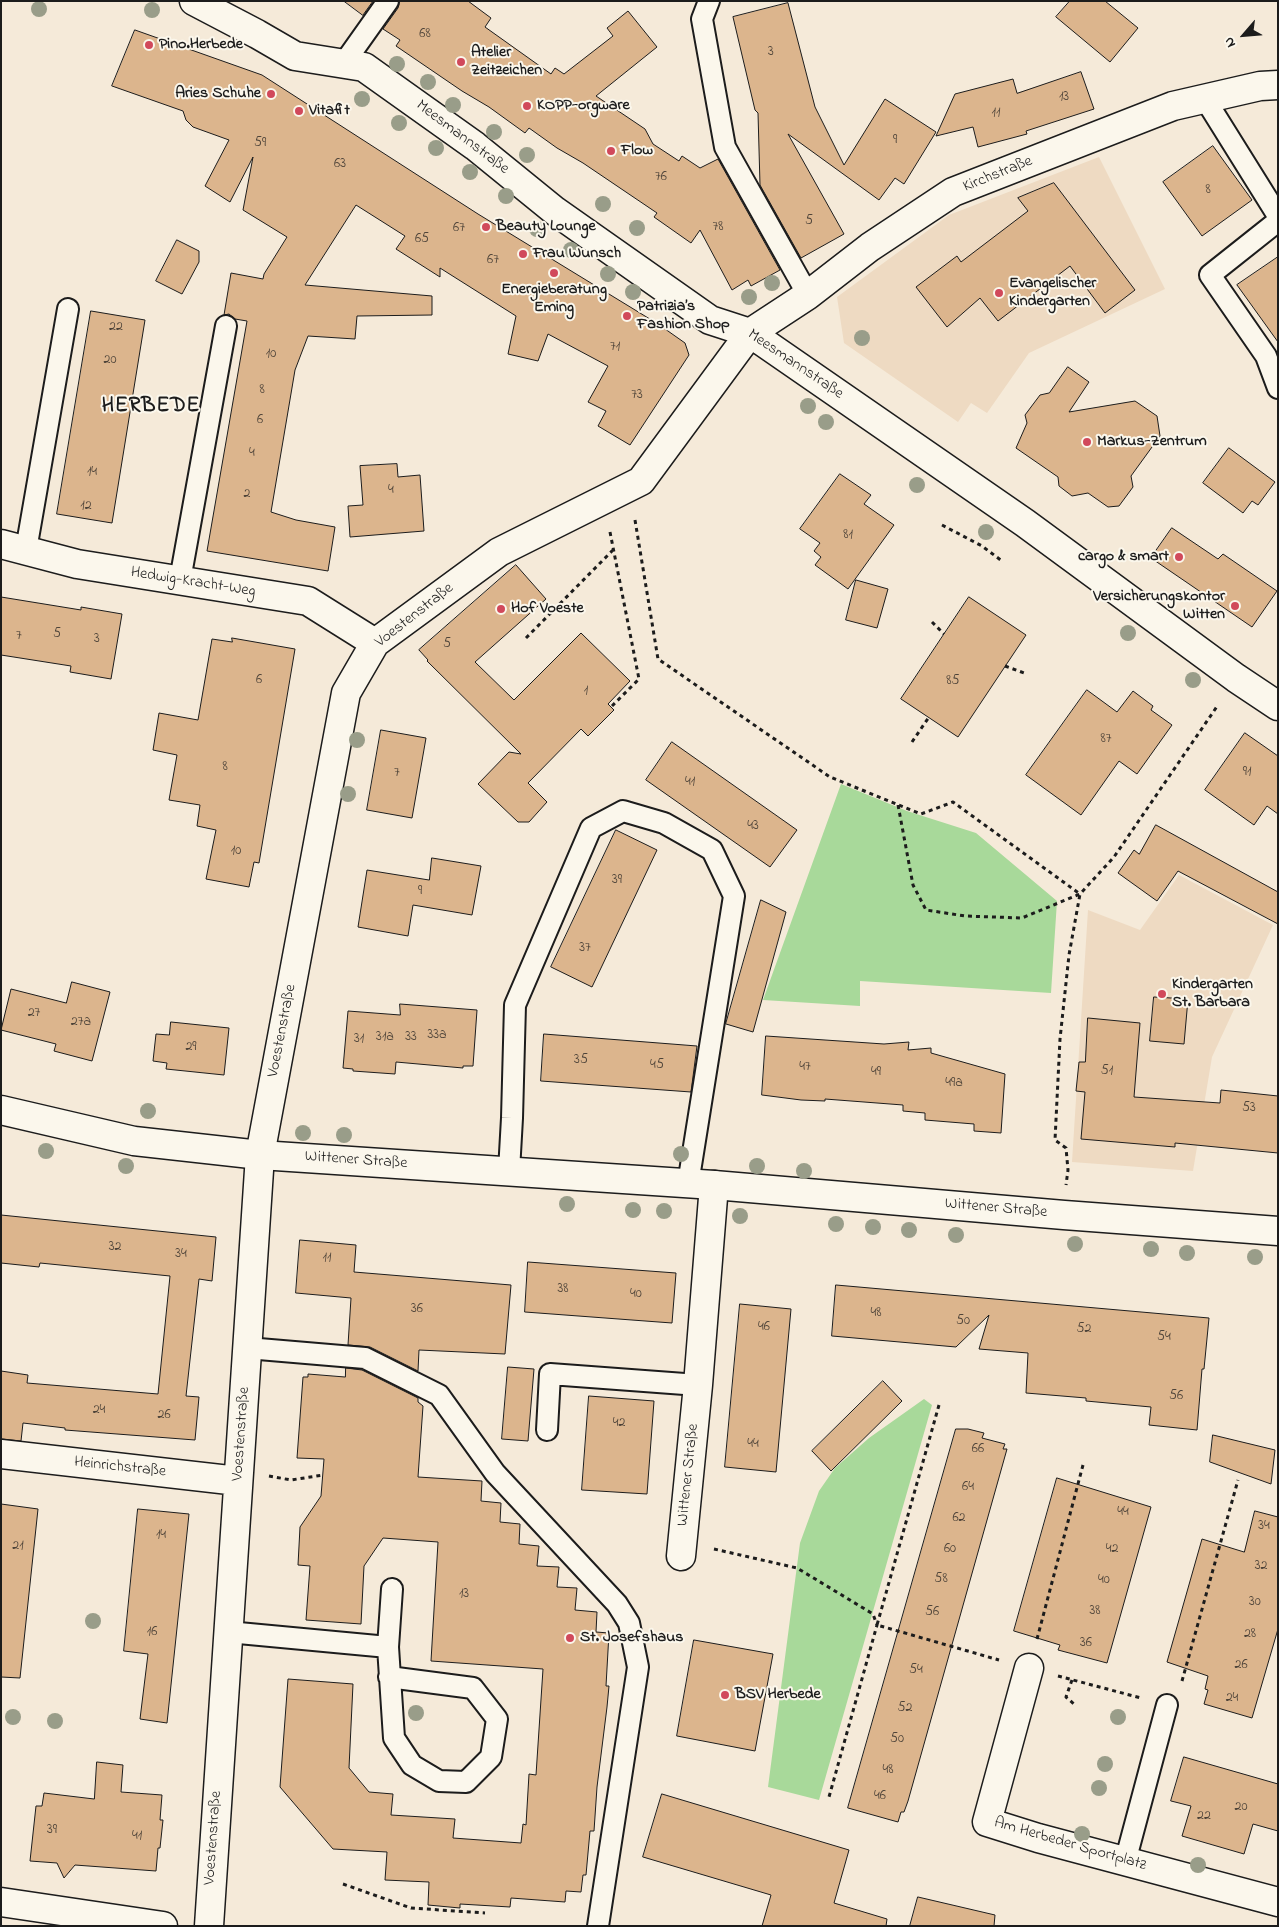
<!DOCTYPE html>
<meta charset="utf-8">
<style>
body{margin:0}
#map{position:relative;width:1279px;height:1927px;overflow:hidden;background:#f5ead9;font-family:"Indie Flower",sans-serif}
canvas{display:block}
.frame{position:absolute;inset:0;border:2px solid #1c1c1c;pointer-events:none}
.north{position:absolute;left:1219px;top:10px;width:50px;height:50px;-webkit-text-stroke:4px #fbf7ec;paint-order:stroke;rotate:243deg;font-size:14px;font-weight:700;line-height:20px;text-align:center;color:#1c1c1c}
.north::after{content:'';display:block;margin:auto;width:18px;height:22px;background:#1c1c1c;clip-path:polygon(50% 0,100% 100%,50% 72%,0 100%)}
</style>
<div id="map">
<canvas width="1279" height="1927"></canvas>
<div class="frame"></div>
<div class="north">N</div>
</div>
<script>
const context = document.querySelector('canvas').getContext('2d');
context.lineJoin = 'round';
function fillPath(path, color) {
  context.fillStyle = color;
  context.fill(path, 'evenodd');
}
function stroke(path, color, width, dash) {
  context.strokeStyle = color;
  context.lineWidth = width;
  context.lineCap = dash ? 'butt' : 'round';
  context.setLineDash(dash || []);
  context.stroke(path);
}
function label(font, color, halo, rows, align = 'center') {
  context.font = font + ' "Indie Flower",sans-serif';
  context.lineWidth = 4;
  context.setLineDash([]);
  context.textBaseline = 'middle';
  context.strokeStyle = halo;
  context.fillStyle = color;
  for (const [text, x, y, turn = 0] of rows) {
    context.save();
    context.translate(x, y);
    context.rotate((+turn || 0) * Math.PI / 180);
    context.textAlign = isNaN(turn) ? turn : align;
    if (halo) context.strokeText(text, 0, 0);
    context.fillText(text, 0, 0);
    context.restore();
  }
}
fillPath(new Path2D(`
 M1099,157l66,132 -136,64 -42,60 -16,-10 -13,19 -114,-79 -7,-46 112,-82z
 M1179,875l94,50 -61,132 -19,114 -121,-9 16,-252 52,20z`), '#eedac2');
fillPath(new Path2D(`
 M841,784l66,27 69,22 81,68 -6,92 -191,-12v25l-97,-6z
 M924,1399l8,6 -113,395 -51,-13 32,-244 19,-52 16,-23 34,-30z`), '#a8d99a');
const building = new Path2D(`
 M344,1h29l-10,14z
 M400,1h68l23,17 -6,9 66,47 4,-6 9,6 49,-38 -6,-8 21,-17 29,36 -61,49 49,33 8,15 26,17 3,-5 18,12 18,-9 62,111 -29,16 -3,-6 -16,10 -32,-60 -9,13 -37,-26 3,-4 -74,-50 -26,-15 -28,-20 -4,5 -36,-26 -27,-16 -66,-45 4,-6 -17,-11 15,-21z
 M1070,1h35l33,27 -28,34 -54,-45z
 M788,3l27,104 29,58 41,-66 51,33 -32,52 -9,-6 -16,22 -91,-66 56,100 -43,24 -41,-73 -2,-72 -3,-3 -22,-93z
 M135,30l127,45 216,139 180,110 27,19 4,12 -59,90 -32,-19 8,-15 -18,-9 20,-36 -60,-32 -10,27 -30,-7 8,-38 -76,-48v9l-44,-28 9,-13 -49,-31 -51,80 127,11v19l-75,1 -2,23 -47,-3 -13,34 -24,142 25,8 39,7 -7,44 -121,-20 40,-230 -12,-2 -6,-5 -5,1 7,-42 32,6 1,-5 23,-37 -44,-27 10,-53 -23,45 -25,-16 24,-46 -36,-13 -7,-7 -3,-9 -71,-25z
 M1081,72l13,37 -68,22 1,3 -49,13 -5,-20 -37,9 19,-42 58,-15 4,14z
 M1213,146l39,54 -50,36 -39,-54z
 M1054,183l81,107 -30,23 -35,-47 -72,55 -18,-23 -33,29 -31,-40 41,-31 4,6 67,-51 -10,-13z
 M177,240l22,11v11l-17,32 -26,-13z
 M1278,257v85l-41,-57z
 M91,311l54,9 -33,203 -55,-9z
 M1068,367l21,15 -20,30 66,-11 22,15 3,20 -29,40 2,11 -14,19 -11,1 -20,-14 -16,3 -13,-10 -1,-9 -42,-29 11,-25 -2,-8 15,-20 9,-2z
 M1229,448l46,34 -17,23 -6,-4 -9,12 -40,-30z
 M397,464l1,13 22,-2 4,56 -74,6 -2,-31 15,-1 -3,-39z
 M840,474l31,21 -7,9 30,21 -46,64 -33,-24 6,-8 -7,-6 6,-8 -20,-14z
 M1172,528l46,31 5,-5 54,37 -25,36 -101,-69z
 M516,565l30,34 -71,63 39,38 67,-67 49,48 -22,23 6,6 -26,26 -7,-7 -53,54 19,19 -18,20h-11l-40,-38 31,-32 12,2 -94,-93 1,-1 -9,-10z
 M856,580l32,9 -11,39 -31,-8z
 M1,597l80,13v-3l41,7 -11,65 -41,-7 1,-6 -70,-11z
 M969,597l57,38 -68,102 -57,-38z
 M232,638l63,11 -36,214 -5,-1 -5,25 -43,-8 10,-49 -19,-4 3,-21 -31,-5 8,-45 -24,-5 6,-37 39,7 14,-81 20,3z
 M1087,690l30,22 16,-21 20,15 -2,4 21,15 -35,49 -18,-13 -38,54 -55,-40z
 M381,730l45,8 -14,80 -45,-8z
 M1245,733l33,23v58l-11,-8 -13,19 -49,-35z
 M672,742l125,88 -27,37 -124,-87z
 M1156,825l122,67v32l-100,-53 -21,30 -39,-28 16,-23 5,4z
 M616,830l41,20 -65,137 -41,-20z
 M432,858l49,8 -9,49 -59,-10 -5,31 -50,-9 9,-57 62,10z
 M761,900l25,12 -33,120 -27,-8z
 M72,982l38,10 -18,69 -38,-10 2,-7 -55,-14 10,-41 55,14z
 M1154,997l34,2 -4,45 -34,-3z
 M400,1004l77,6 -4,56h-10v2l-67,-6 -1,12 -42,-3v-2l-10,-1 5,-57 52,4z
 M1088,1018l52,5 -6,74 86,6 1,-13 57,6v57l-103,-10v4l-94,-8 4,-47 -9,-1 3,-29h6z
 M171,1022l58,6 -5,47 -58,-6 1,-6 -14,-2 3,-27 13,1z
 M544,1034l153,12 -6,46 -150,-11z
 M766,1036l118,8 25,-2 -1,8 23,-2v5l74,21 -4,59 -27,-2v-7l-49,-4v-7l-22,-2v-6l-78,-6v2l-24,-1 -39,-5z
 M1,1215l215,22 -4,44 -13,-2 -13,117 13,1 -4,43 -130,-10v-2l-42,-5 -2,18 -20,-2v-68l27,4 -1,8 131,11 12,-118 -130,-13 -1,4 -38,-4z
 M300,1240l56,5 -2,27 157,13 -6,69 -86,-4 -1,21 -48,-24 -22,-2 3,-47 -55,-5z
 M528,1262l148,11 -4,50 -147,-11z
 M836,1285l373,33 -5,51h-2l-5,61 -48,-5 2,-18 -65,-6v-3l-60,-5 2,-40 -49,-4 10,-34 -33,32 -124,-11z
 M740,1304l51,5 -15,163 -51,-5z
 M508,1367l26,2 -6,72 -26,-2z
 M346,1368l16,2 56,28v4l5,4 -5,71 64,4 -1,20 20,2 -1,19 20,2 -1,20 20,2 -2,20 22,1 -2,20 20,1 -2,22 22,2 -1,20 13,1 -3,53h3l-2,21 -10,80 -3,44h-4l-4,44h-3l-2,17 -15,-1 -1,11 -54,-4 -1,9 -50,-3v4l-32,-3 1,-23 -44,-2 2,-28 -54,-3 -53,-62 8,-108 65,5 -4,84 20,24 24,2 -2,21 64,4 -2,19 68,5 2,-19 3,1 3,-51 7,1 7,-106 -112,-8 7,-119 -55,-4 -19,28 -3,58 -55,-4 4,-54 -12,-1 2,-38 21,-31 3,-37 -27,-1 6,-81h5v-3l37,3z
 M883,1381l19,20 -71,70 -19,-20z
 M589,1396l65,5 -7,93 -65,-4z
 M956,1429h12l16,4 -2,5 23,6 -2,5h4l-99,352 -4,11h-3l-3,10 -50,-14z
 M1213,1435l62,15 -4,34 -61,-22z
 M1057,1478l94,29 -44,156 -49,-13 2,-5 -46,-14z
 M1,1504l37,5 -18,169 -19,-1z
 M138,1509l51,5 -22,209 -27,-4 8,-65 -24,-3z
 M1255,1511l23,6v112l-26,89 -48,-14 4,-14 -3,-1 3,-13 -41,-14 35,-123 42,13z
 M694,1640l79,14 -18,97 -78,-15z
 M1184,1757l94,27v47l-25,-7 -9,30 -62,-18 9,-30 -20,-5z
 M97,1762l26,3 -2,27 41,3 -2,25h3l-3,28h-2l-2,23 -81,-6 -11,13 -7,-15 -27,-2 6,-55h6l2,-13 50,6z
 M662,1794l187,56 -15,53 53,16 -1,7h-124l9,-31 -128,-38z
 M918,1897l77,18 -1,11h-84z`);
fillPath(building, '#dcb58d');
stroke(building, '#1c1c1c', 1);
const lane = new Path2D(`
 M709,1l-7,18 23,128 83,148
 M344,63l44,-62
 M1205,99l73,117
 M1278,221l-68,54 56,81 12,32
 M26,550l42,-241
 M180,580l46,-254
 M509,1171l3,-53 3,-113 76,-177 32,-17 41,12 48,27 22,46 -46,288
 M247,1348l118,10 74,37 56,78 122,131 12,19 9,44 -40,259
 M547,1430l3,-56 148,11
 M228,1632l160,15 6,91 18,27 27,16 27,1 25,-25 6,-38 -24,-31 -84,-11
 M388,1647l4,-58
 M1125,1862l42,-157`);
const street = new Path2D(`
 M194,1l63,33 38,22 69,11 111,79 80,65 155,109 40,13 275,190 211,155 42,28
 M1,544l76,20 231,37 67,42
 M1,1454l237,27
 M681,1556l17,-171 16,-200
 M1029,1668l-42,154 51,16 240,64
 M1,1902l162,24
 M209,1926l51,-771 86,-462 29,-50 124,-91 142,-71 109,-148 58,-38 62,-48 83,-55 220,-86 87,-20 18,-1`);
const secondary = new Path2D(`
 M1,1110l133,31 126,14 454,30 350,30 214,16`);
stroke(lane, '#1c1c1c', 24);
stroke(street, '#1c1c1c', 31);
stroke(secondary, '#1c1c1c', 31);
stroke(new Path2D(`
 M635,520l23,139 172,118 91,37 32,-12 127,92 -11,61 -9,84 -5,101 11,8 2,22 -2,15
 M942,525l40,21 20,15
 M610,532l29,147 -28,28
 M932,622l12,12
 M526,638l87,-88
 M1005,666l22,8
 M912,742l17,-25
 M898,805l15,80 13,25 39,6 57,2 58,-24 34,-37 104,-152
 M939,1405l-62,220 122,35
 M269,1476l22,4 32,-5
 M714,1549l83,19 76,46 4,11 -48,172
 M1037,1639l46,-174
 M1058,1676l83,22
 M1072,1680l-6,17 8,7
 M1182,1681l56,-201
 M343,1884l68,24 74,5`), '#1c1c1c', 3, [4, 4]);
stroke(lane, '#fbf7ec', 20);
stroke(street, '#fbf7ec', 28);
stroke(secondary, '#fbf7ec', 28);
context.fillStyle = '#999d89';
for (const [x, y] of [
 [39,9],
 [152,10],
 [397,64],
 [428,82],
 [362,99],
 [453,105],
 [399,123],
 [494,132],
 [436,148],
 [527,155],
 [470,172],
 [506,196],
 [603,204],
 [637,228],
 [537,229],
 [571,250],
 [608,274],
 [772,283],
 [633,292],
 [749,297],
 [862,338],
 [808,406],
 [826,422],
 [917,485],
 [986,532],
 [1128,633],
 [1193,680],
 [357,740],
 [348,794],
 [148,1111],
 [303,1133],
 [344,1135],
 [46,1151],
 [681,1154],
 [126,1166],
 [757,1166],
 [804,1171],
 [567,1204],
 [633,1210],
 [664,1211],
 [740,1216],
 [836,1224],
 [873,1227],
 [909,1230],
 [956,1235],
 [1075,1244],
 [1151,1249],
 [1187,1253],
 [1255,1257],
 [93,1621],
 [416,1713],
 [13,1717],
 [1118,1717],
 [55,1721],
 [1105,1764],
 [1099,1788],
 [1082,1834],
 [1198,1865]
]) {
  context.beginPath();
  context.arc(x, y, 8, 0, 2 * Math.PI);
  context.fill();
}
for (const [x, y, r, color] of [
 [149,45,5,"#d1495b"],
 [461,62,5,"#d1495b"],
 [271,94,5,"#d1495b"],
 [527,106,5,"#d1495b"],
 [299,111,5,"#d1495b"],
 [611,151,5,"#d1495b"],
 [486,227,5,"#d1495b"],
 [523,254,5,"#d1495b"],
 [554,273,5,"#d1495b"],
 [999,293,5,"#d1495b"],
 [627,316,5,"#d1495b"],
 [1087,442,5,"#d1495b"],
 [1179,557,5,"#d1495b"],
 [1235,606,5,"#d1495b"],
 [501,609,5,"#d1495b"],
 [1162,994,5,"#d1495b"],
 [570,1638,5,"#d1495b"],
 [725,1695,5,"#d1495b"]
]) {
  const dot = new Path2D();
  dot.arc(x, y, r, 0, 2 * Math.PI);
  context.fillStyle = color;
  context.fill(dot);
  stroke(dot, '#fbf7ec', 2);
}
label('14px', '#4c4238', null, [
 ["68",425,35],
 ["3",771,53],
 ["13",1064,98],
 ["11",996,114],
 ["9",895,141],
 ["59",260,144],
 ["63",340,165],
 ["76",661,178],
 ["8",1208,191],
 ["5",809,222],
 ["78",718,228],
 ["67",459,229],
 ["65",422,240],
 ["67",493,261],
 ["22",116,328],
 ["71",615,348],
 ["10",271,355],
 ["20",110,361],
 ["8",262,391],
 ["73",637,396],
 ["6",260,421],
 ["4",252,454],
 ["14",92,473],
 ["4",391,491],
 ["2",247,495],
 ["12",86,507],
 ["81",848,536],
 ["5",57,635],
 ["7",19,637],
 ["3",97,640],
 ["5",447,645],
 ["6",259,681],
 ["85",953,682],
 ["1",586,692],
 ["87",1106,740],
 ["8",225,768],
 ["91",1247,773],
 ["7",397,774],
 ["41",690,783],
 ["43",753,827],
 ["10",236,852],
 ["39",617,881],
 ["9",420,892],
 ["37",585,949],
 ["27",34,1014],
 ["27a",81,1023],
 ["33a",437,1036],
 ["31a",385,1038],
 ["33",411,1038],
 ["31",359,1040],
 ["29",191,1048],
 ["35",581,1061],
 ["45",657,1066],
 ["47",805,1068],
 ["51",1107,1072],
 ["49",876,1073],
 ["49a",954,1084],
 ["53",1249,1109],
 ["32",115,1248],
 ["34",181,1255],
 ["11",327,1259],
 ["38",563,1290],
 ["40",636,1295],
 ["36",417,1310],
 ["48",876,1314],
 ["50",963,1322],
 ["46",764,1328],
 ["52",1084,1330],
 ["54",1164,1338],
 ["56",1176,1397],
 ["24",99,1411],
 ["26",164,1416],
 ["42",619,1424],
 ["44",753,1445],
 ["66",978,1450],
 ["64",968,1488],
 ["44",1123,1513],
 ["62",959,1519],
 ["34",1264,1527],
 ["14",161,1536],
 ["21",18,1547],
 ["60",950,1550],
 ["42",1112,1550],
 ["32",1261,1567],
 ["58",941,1580],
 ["40",1104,1581],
 ["13",464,1595],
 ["30",1255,1603],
 ["38",1095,1612],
 ["56",932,1613],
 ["16",152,1633],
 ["28",1250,1635],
 ["36",1086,1644],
 ["26",1241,1666],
 ["54",916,1671],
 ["24",1232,1699],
 ["52",905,1709],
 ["50",897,1740],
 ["48",888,1771],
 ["46",880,1797],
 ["20",1241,1808],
 ["22",1204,1817],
 ["39",52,1831],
 ["41",137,1837]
]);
label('bold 16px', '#1c1c1c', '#fbf7ec', [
 ["Pino.Herbede",159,45],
 ["Atelier",471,53],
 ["Zeitzeichen",471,71],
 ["Aries Schuhe",261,94,"right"],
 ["KOPP-orgware",537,106],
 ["Vitafit",309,111],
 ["Flow",621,151],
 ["Beauty Lounge",496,227],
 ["Frau Wunsch",533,254],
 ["Evangelischer",1009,284],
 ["Kindergarten",1009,302],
 ["Energieberatung",554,290,"center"],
 ["Eming",554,308,"center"],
 ["Patrizia’s",637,307],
 ["Fashion Shop",637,325],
 ["Markus-Zentrum",1097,442],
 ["cargo & smart",1169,557,"right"],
 ["Versicherungskontor",1225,597,"right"],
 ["Witten",1225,615,"right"],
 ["Hof Voeste",511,609],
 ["Kindergarten",1172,985],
 ["St. Barbara",1172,1003],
 ["St. Josefshaus",580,1638],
 ["BSV Herbede",735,1695]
], 'left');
label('16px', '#1c1c1c', '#fbf7ec', [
 ["Meesmannstraße",462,138,37],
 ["Kirchstraße",998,175,-22],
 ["Meesmannstraße",795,365,34],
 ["Hedwig-Kracht-Weg",193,583,9],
 ["Voestenstraße",415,616,-38],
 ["Voestenstraße",283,1031,-79],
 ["Wittener Straße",356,1161,4],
 ["Wittener Straße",996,1209,5],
 ["Voestenstraße",242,1434,-86],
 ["Heinrichstraße",120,1468,6],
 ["Wittener Straße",689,1475,-84],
 ["Voestenstraße",214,1838,-86],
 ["Am Herbeder Sportplatz",1070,1845,16]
]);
context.letterSpacing = '1px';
label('bold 21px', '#1c1c1c', '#fbf7ec', [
 ["HERBEDE",151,408]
]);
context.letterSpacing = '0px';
</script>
